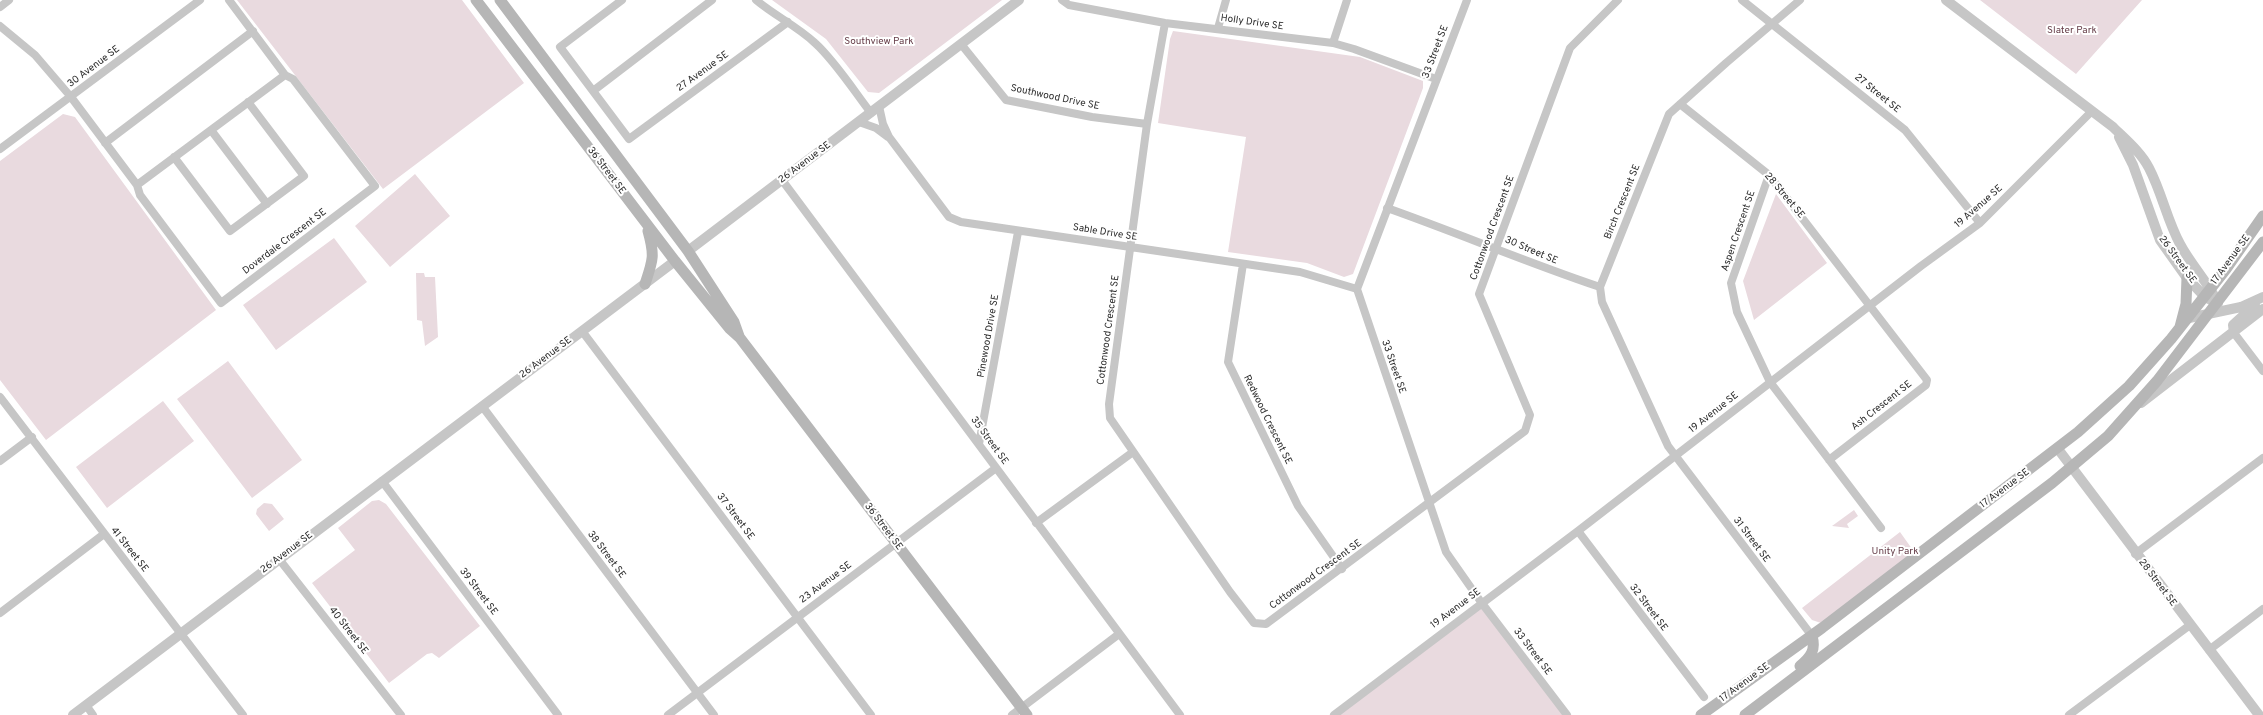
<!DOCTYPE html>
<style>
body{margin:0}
canvas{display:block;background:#fff}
</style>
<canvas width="2263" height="715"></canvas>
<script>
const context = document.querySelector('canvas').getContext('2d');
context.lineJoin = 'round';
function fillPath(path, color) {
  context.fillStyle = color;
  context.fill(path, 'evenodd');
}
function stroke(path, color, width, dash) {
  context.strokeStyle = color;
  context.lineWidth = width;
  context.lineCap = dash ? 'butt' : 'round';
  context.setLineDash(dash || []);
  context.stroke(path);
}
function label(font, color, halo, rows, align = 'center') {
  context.font = font + ' Overpass,sans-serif';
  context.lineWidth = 4;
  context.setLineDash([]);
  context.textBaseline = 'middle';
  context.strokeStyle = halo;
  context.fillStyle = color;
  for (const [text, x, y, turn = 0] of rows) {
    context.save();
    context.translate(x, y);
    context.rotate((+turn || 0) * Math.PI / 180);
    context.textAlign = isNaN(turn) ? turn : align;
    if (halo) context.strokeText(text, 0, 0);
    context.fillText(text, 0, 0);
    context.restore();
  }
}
fillPath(new Path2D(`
 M237,0h225l62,83 -141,106z
 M772,0h230l-123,93 -11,-1 -42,-53z
 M1980,0h162l-66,74z
 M1173,31l187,26 63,24v7l-70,186 -9,3 -37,-14 -79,-11 18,-115 -88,-14 12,-84z
 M63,114l12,3 141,193 -170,130 -46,-60v-219z
 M415,174l35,42 -60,51 -35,-41z
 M1776,194l51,69 -73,57 -11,-39z
 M334,238l33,44 -91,68 -33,-45z
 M416,273h8l1,4h10l3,60 -13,9 -3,-25 -5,-1z
 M228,361l74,99 -50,38 -75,-99z
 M163,401l31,40 -87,67 -31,-41z
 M379,500l7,4 94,122 -41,32 -7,-5 -5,1 -38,29 -77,-100 43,-33 -17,-22 34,-27z
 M264,503l8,1 12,15 -15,12 -13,-17 1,-5z
 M1854,510l4,6 -11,8 2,4 -17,-2z
 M1900,532l15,21 -94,70 -9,-3 -10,-12z
 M1481,602l86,113h-233z`), '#e9dadf');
stroke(new Path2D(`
 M622,0l-62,47 69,92 159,-117
 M756,0c19,16 41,26 59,43 20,18 39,48 56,70
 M1062,0l7,5 96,18 168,20 21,6 82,30
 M1467,0l-110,289 89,263 35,50 86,113
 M1742,0l163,130 75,93
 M1800,0l-74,63 -57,51 -69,173 2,15 66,144 144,190
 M0,7l9,-7
 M1165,23l-18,101 -38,280 1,14 120,174 24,31 12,1 259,-193 5,-16 -51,-121 91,-246 48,-48
 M0,26l35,29 36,42 66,88 3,10 81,108 154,-117 -82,-107 -8,-4 -56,-75
 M1218,28l8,-28
 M1333,43l14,-43
 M961,44l45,56 86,17 55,7
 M593,91l119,-91
 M1680,104l89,71 158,205 -1,5 -97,75
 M879,106l4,18 6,13 60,80 12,5 339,50 57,17
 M859,122l17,6 12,9
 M211,130l56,74
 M105,143l148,-112
 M0,149l200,-149
 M174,157l56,74 74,-55 -56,-74
 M1769,175l-38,108 6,29 33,70 111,146
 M782,180l398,535
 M137,185l148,-110
 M1387,208c71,25 141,55 213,79
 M1243,264l-15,98 70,144 44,63
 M582,331l289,384
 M2234,333l29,38
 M0,397l243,318
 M482,406l232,309
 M979,444l39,-212
 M0,461l32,-24
 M382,481l176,234
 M1036,523l97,-71
 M1578,531l126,166
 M2135,554l128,-96
 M279,559l122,156
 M0,613l104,-79
 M2209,650l54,-41
 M86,705l7,10
 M668,715l328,-247
 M1012,715l107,-81
 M1334,715l244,-184 343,-265 59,-43 112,-112
 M2069,715l121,-90`), '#c6c6c6', 8);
stroke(new Path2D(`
 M1946,0l167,127c12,12 28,25 36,41 13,25 18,52 31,76 11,21 28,38 38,59
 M2119,137l14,28 27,75 27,38 18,19 6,3
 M688,251l331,-251
 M2189,318l52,-11 22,-10
 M2234,333l-1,-8 22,-20
 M2141,403l122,-94
 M2058,449l201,266
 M73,715l602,-454`), '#c6c6c6', 10);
stroke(new Path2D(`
 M476,0l199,261 55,68 10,9 287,377
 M500,0l188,251 46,71 5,14
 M645,284c8,-24 10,-28 3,-53
 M2180,327l6,-23 1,-26
 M1800,666c11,-9 16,-16 12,-30
 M1701,715l121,-87 256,-196 51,-46 42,-47 55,-70 37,-53
 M1745,715l307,-232 56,-47 49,-55 106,-139`), '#b6b6b6', 11);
label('10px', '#2c2c2c', '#fff', [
 ["Holly Drive SE",1252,23,8],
 ["33 Street SE",1436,52,-69],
 ["30 Avenue SE",94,67,-37],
 ["27 Avenue SE",703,72,-36],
 ["27 Street SE",1877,94,39],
 ["Southwood Drive SE",1055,98,12],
 ["26 Avenue SE",805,163,-37],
 ["36 Street SE",606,171,53],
 ["28 Street SE",1784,196,50],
 ["Birch Crescent SE",1623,202,-68],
 ["19 Avenue SE",1979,207,-41],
 ["Cottonwood Crescent SE",1493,228,-70],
 ["Aspen Crescent SE",1739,231,-71],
 ["Sable Drive SE",1105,233,9],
 ["Doverdale Crescent SE",285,242,-37],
 ["30 Street SE",1531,251,23],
 ["26 Street SE",2177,260,54],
 ["17 Avenue SE",2231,260,-54],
 ["Cottonwood Crescent SE",1109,330,-82],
 ["Pinewood Drive SE",989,336,-80],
 ["26 Avenue SE",546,358,-37],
 ["33 Street SE",1393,367,71],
 ["Ash Crescent SE",1882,406,-38],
 ["19 Avenue SE",1714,413,-38],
 ["Redwood Crescent SE",1267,420,64],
 ["35 Street SE",989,441,54],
 ["17 Avenue SE",2005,489,-37],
 ["37 Street SE",735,517,53],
 ["36 Street SE",883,527,53],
 ["31 Street SE",1751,540,53],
 ["41 Street SE",129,550,52],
 ["26 Avenue SE",287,553,-37],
 ["38 Street SE",606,555,53],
 ["Cottonwood Crescent SE",1316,575,-36],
 ["23 Avenue SE",826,583,-37],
 ["28 Street SE",2157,583,53],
 ["39 Street SE",478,592,53],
 ["32 Street SE",1648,608,53],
 ["19 Avenue SE",1456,609,-37],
 ["40 Street SE",348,631,52],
 ["33 Street SE",1532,652,53],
 ["17 Avenue SE",1745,683,-36]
]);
label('10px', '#653d48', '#fff', [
 ["Slater Park",2072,31],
 ["Southview Park",879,42],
 ["Unity Park",1895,552]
]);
</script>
